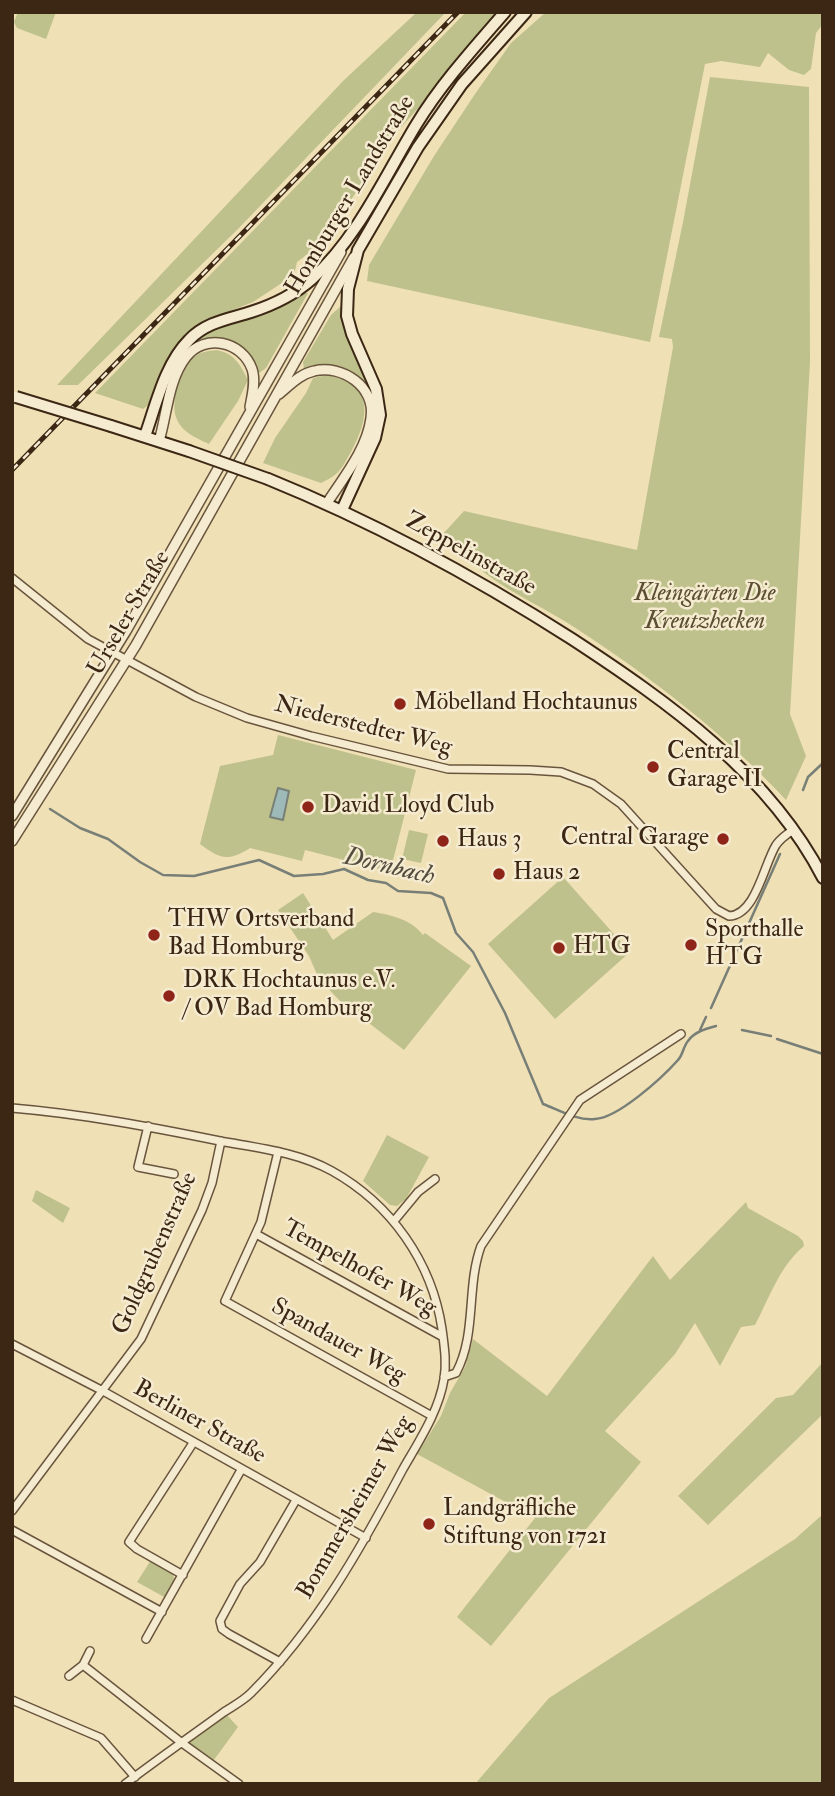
<!DOCTYPE html>
<meta charset="utf-8">
<style>
body{margin:0}
#map{position:relative;width:835px;height:1796px;overflow:hidden;background:#f0e0b6;font-family:"IM FELL Double Pica",serif}
canvas{display:block}
.frame{position:absolute;inset:0;border:14px solid #3c2715;pointer-events:none}
</style>
<div id="map">
<canvas width="835" height="1796"></canvas>
<div class="frame"></div>
</div>
<script>
const context = document.querySelector('canvas').getContext('2d');
context.lineJoin = 'round';
function fillPath(path, color) {
  context.fillStyle = color;
  context.fill(path, 'evenodd');
}
function stroke(path, color, width, dash) {
  context.strokeStyle = color;
  context.lineWidth = width;
  context.lineCap = dash ? 'butt' : 'round';
  context.setLineDash(dash || []);
  context.stroke(path);
}
function label(font, color, halo, rows, align = 'center') {
  context.font = font + ' "IM FELL Double Pica",serif';
  context.lineWidth = 5;
  context.setLineDash([]);
  context.textBaseline = 'middle';
  context.strokeStyle = halo;
  context.fillStyle = color;
  for (const [text, x, y, turn = 0] of rows) {
    context.save();
    context.translate(x, y);
    context.rotate((+turn || 0) * Math.PI / 180);
    context.textAlign = isNaN(turn) ? turn : align;
    if (halo) context.strokeText(text, 0, 0);
    context.fillText(text, 0, 0);
    context.restore();
  }
}
fillPath(new Path2D(`
 M18,12h38l-10,27 -29,-11 -3,-6z
 M417,12h29l-208,217 -160,156h-21l286,-304z
 M466,12h38l-108,121 -74,110 -25,19 -3,13 -41,27 -43,17 -22,16 -17,18 -20,50 -8,6 -48,-16z
 M546,12l230,2 47,-2v12l-7,9 -5,36 -7,6 -15,-5 -21,-17 -8,14 -39,-6 -16,3 -55,278 -283,-61 2,-16 65,-109 41,-62 36,-51z
 M710,77l99,10 1,275 -20,352 16,42 -20,44c-61,-66 -134,-122 -209,-171 -30,-20 -63,-34 -91,-55 -16,-12 -30,-26 -44,-39l22,-24 173,39 36,-203 -1,-8 -13,-2 24,-115z
 M301,293h7l-42,75 -7,5 -3,-1c-8,-32 -33,-40 -62,-29 24,-21 76,-37 107,-50z
 M341,306l7,32 24,54c-18,-26 -37,-33 -68,-23l-1,-7 28,-47z
 M216,350c18,3 24,14 32,30l-10,21 -29,43c-13,-6 -28,-12 -33,-27 -6,-17 6,-50 19,-61 6,-4 13,-5 21,-6z
 M327,375c49,8 42,44 24,77 -4,6 -7,14 -12,19 -4,5 -12,9 -18,12l-58,-20 12,-25 31,-45 7,-15z
 M278,735l138,35 -26,102 -85,-22 -3,11 -52,-13c-22,14 -30,11 -50,-4l20,-78 53,-11z
 M409,830l19,4 -7,29 -19,-4z
 M563,877l67,75 -75,67 -67,-75z
 M303,893l30,47 40,-28c18,3 38,7 50,23l2,-2 46,33 -67,84 -65,-50 -20,-21 -10,-23 -31,-46z
 M387,1135l42,22 -23,42 -9,7 -7,-1 -27,-24z
 M36,1190l34,18 -7,15 -31,-22z
 M746,1202l2,6 50,28 5,5 1,5c-25,21 -34,51 -49,79l-14,2 -21,39 -25,-43 -20,31 -70,77 36,31 -150,184 -34,-29 78,-99 -118,-64 24,-38 9,-23 15,-26 8,-28 74,57 106,-140 17,24z
 M823,1362v52l-115,111 -30,-29 98,-98 17,-3z
 M823,1514v270h-348l74,-86 246,-159z
 M151,1560l21,12 3,9 -9,17 -29,-16z
 M224,1712l14,15 -27,37 -29,-21z`), '#bec18b');
const water = new Path2D(`
 M278,788l11,3 -6,29 -13,-3z`);
fillPath(water, '#9ebab8');
stroke(water, '#777f77', 2);
stroke(new Path2D(`
 M803,790l5,-13 15,-14
 M50,809l30,19 28,11 32,23 23,13 31,1 65,-16 35,16 29,-2 21,-5 24,11 18,3 12,8 33,2 12,5 13,35 17,19 32,61 38,91c16,6 34,17 52,15 23,-1 67,-41 83,-59 5,-5 5,-13 10,-19 6,-9 17,-12 28,-15
 M711,1008l69,-154
 M700,1030l6,-13
 M742,1030l29,6
 M777,1039l46,15`), '#777f77', 2.5);
const minor = new Path2D(`
 M12,578l76,61 108,58 51,21 64,18 137,33 82,1 31,2 32,12 28,20 85,94 10,11 13,7c27,-1 35,-52 47,-71 4,-6 11,-11 17,-15
 M12,1108c71,6 139,19 208,33 38,7 78,11 112,30 59,33 100,91 110,158 2,16 5,33 2,50 -5,32 -25,62 -41,90 -43,81 -87,159 -152,224 -8,8 -18,13 -27,19 -33,24 -66,47 -99,72
 M148,1126l-10,41 36,7
 M278,1152l-17,70 -36,79 207,115
 M394,1221l24,-29 17,-13
 M256,1234l187,103
 M12,1344l91,47 263,147
 M444,1377l12,-4c21,-39 10,-86 25,-127l99,-146 101,-66
 M12,1511l129,-172 61,-129 10,-27 9,-42
 M12,1530l150,82
 M183,1575l-46,-26 -8,-7 64,-99
 M146,1639l95,-169
 M280,1662l-51,-28 -7,-5 -2,-8 20,-37 20,-22 36,-62
 M83,1665l7,-14
 M69,1676l14,-11 99,78 57,41
 M12,1700l89,38 34,39`);
const tertiary = new Path2D(`
 M279,394c11,-9 21,-20 35,-23 28,-7 62,16 57,47 -4,31 -27,59 -44,85
 M159,441c8,-26 9,-61 27,-84 19,-24 56,-16 66,12 4,12 0,27 -2,38
 M12,816l114,-185 215,-379
 M12,841l124,-196 218,-388`);
const secondary = new Path2D(`
 M111,426l78,25
 M145,436c11,-31 20,-72 44,-96 17,-18 40,-21 62,-28 22,-7 44,-18 61,-33 46,-42 72,-101 104,-154 25,-41 57,-76 89,-113
 M268,479c106,43 207,98 304,160 96,63 197,134 251,239
 M342,510l33,-72 5,-23 -4,-26 -24,-55 -5,-18 1,-27 10,-39 60,-103 44,-63 64,-72`);
stroke(minor, '#69553d', 10);
stroke(tertiary, '#69553d', 12);
stroke(secondary, '#3c2715', 14);
stroke(minor, '#f5ebd0', 7);
stroke(tertiary, '#f5ebd0', 9);
stroke(secondary, '#f5ebd0', 10);
const rail = new Path2D(`
 M12,470l446,-458`);
stroke(rail, '#3c2715', 5);
stroke(rail, '#f5ebd0', 2.5, [8]);
const secondaryBridge = new Path2D(`
 M16,397l95,29
 M189,451l79,28`);
stroke(secondaryBridge, '#3c2715', 14, []);
stroke(secondaryBridge, '#f5ebd0', 10);
for (const [x, y, r, color] of [
 [400,704,7,"#8f2418"],
 [653,767,7,"#8f2418"],
 [308,807,7,"#8f2418"],
 [723,839,7,"#8f2418"],
 [443,841,7,"#8f2418"],
 [499,874,7,"#8f2418"],
 [154,935,7,"#8f2418"],
 [691,945,7,"#8f2418"],
 [559,948,7,"#8f2418"],
 [169,996,7,"#8f2418"],
 [429,1524,7,"#8f2418"]
]) {
  const dot = new Path2D();
  dot.arc(x, y, r, 0, 2 * Math.PI);
  context.fillStyle = color;
  context.fill(dot);
  stroke(dot, '#f5ebd0', 2.5);
}
label('24px', '#3c2715', '#f5ebd0', [
 ["Homburger Landstraße",351,196,-59],
 ["Zeppelinstraße",470,555,29],
 ["Urseler Straße",130,614,-60],
 ["Niederstedter Weg",363,727,14],
 ["Goldgrubenstraße",156,1254,-66],
 ["Tempelhofer Weg",359,1269,29],
 ["Spandauer Weg",338,1342,29],
 ["Berliner Straße",199,1423,29],
 ["Bommersheimer Weg",356,1508,-60]
]);
label('italic 24px', '#5c4e32', '#f5ebd0', [
 ["Kleingärten Die",705,595],
 ["Kreutzhecken",705,623]
]);
label('24px', '#3c2715', '#f5ebd0', [
 ["Möbelland Hochtaunus",414,704],
 ["Central",667,753],
 ["Garage II",667,781],
 ["David Lloyd Club",322,807],
 ["Central Garage",709,839,"right"],
 ["Haus 3",457,841],
 ["Haus 2",513,874],
 ["THW Ortsverband",168,921],
 ["Bad Homburg",168,949],
 ["Sporthalle",705,931],
 ["HTG",705,959],
 ["HTG",573,948],
 ["DRK Hochtaunus e.V.",183,982],
 ["/ OV Bad Homburg",183,1010],
 ["Landgräfliche",443,1510],
 ["Stiftung von 1721",443,1538]
], 'left');
label('italic 26px', '#544c3e', '#f5ebd0', [
 ["Dornbach",389,868,13]
]);
</script>
